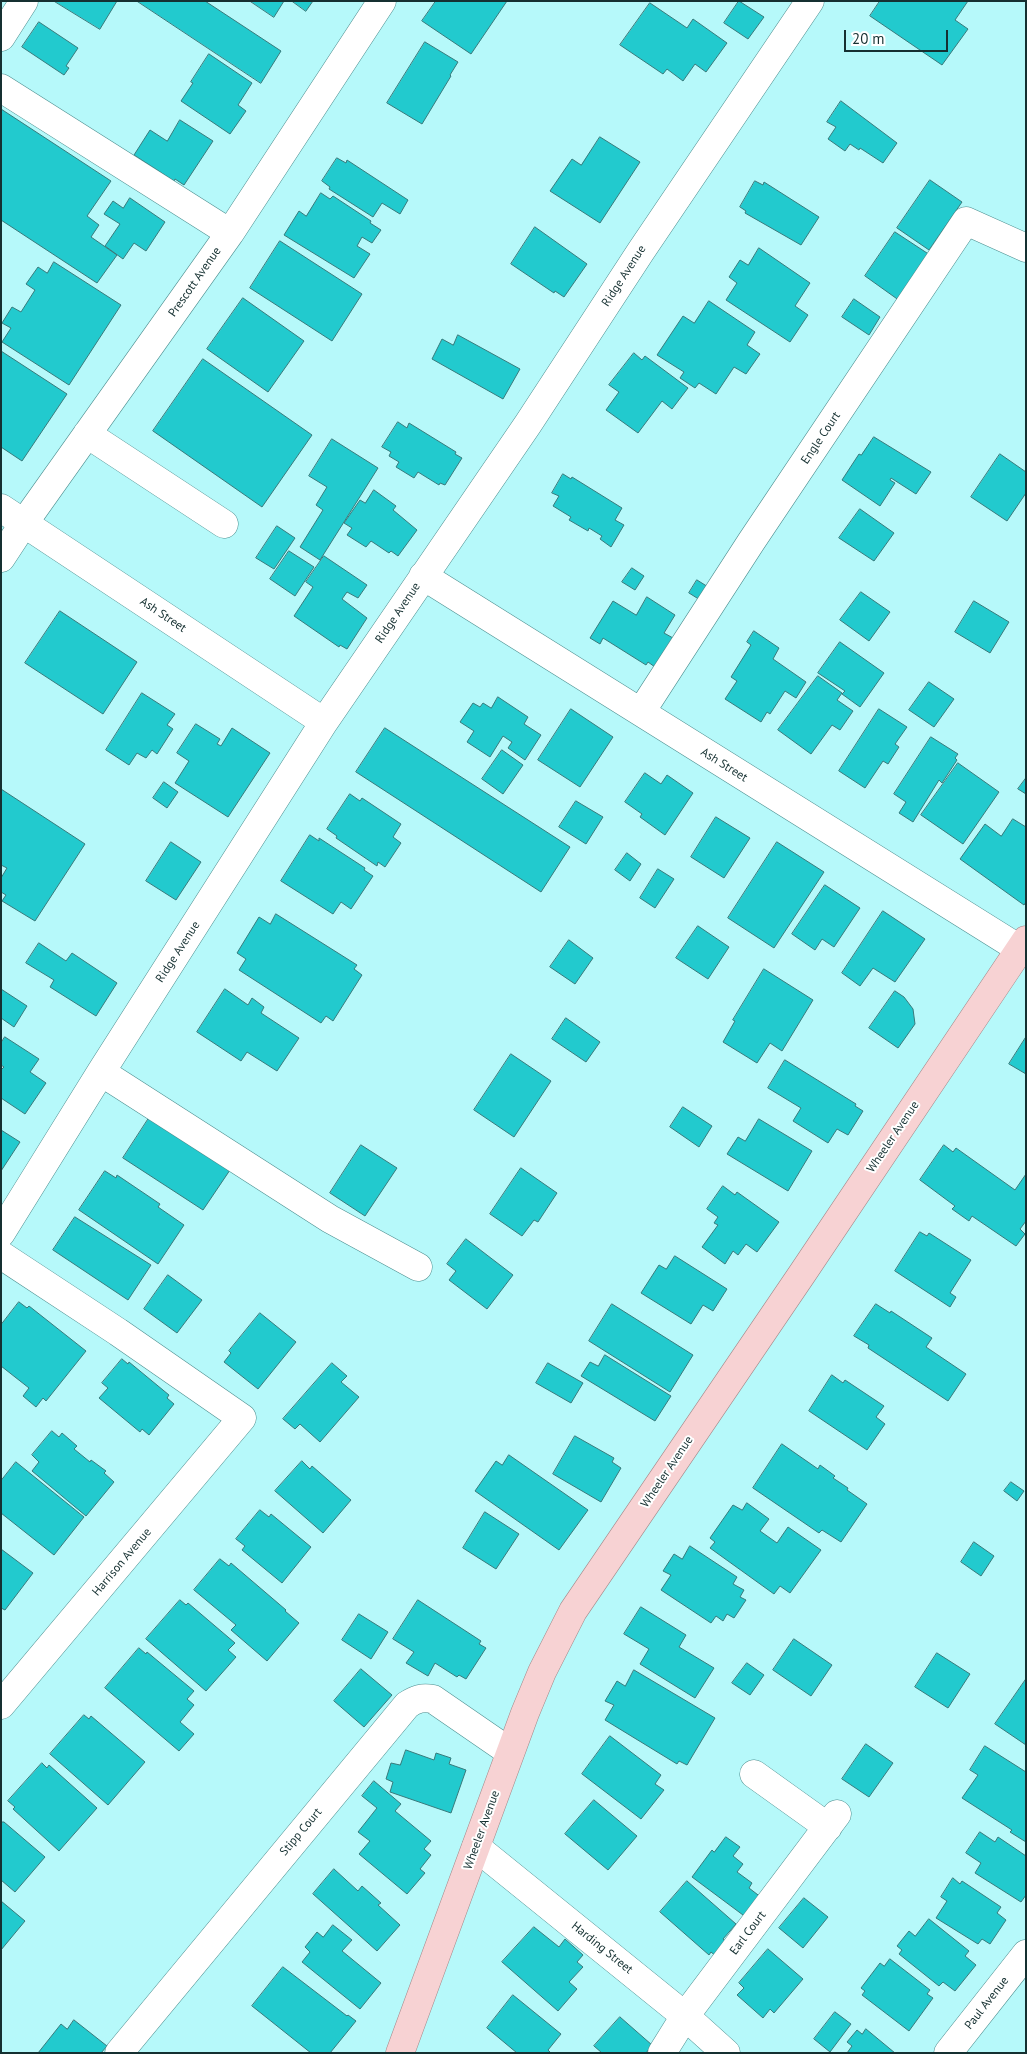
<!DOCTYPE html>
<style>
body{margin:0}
#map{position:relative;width:1027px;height:2054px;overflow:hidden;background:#b6f9fa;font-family:"PT Sans",sans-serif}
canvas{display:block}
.frame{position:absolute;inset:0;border:2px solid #153031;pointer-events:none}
.scale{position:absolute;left:844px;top:30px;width:104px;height:22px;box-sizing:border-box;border:2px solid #153031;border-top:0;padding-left:6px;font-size:15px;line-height:18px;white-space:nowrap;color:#153031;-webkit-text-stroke:4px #fff;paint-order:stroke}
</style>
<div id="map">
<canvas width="1027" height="2054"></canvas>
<div class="frame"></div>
<div class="scale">20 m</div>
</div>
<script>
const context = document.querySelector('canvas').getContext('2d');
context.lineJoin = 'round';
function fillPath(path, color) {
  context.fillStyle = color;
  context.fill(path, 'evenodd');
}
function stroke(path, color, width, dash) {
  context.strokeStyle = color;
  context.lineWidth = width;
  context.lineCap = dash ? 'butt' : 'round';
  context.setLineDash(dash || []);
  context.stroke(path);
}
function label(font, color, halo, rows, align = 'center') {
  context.font = font + ' "PT Sans",sans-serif';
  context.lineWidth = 4;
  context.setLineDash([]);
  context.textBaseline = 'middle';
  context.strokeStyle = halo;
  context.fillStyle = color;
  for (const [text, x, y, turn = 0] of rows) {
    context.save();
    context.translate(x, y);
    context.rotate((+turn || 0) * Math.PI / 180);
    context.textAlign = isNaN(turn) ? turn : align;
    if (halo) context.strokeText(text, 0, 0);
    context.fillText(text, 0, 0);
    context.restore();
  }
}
const building = new Path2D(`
 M54,1h63l-17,28z
 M137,1h68l76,50 -20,32z
 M250,1h34l-10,16z
 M292,1h21l-7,10z
 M436,1h71l-36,53 -49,-33z
 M739,1l25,16 -16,22 -24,-16z
 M880,1h88l-13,19 13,9 -26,36 -72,-49z
 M650,3l37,25 6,-9 34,24 -21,29 -11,-8 -12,17 -16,-12 -4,5 -43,-29z
 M39,22l39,26 -12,18 3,2 -5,7 -42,-28z
 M425,42l33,20 -8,13 1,1 -29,48 -35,-21z
 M209,54l43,29 -14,22 8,6 -16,23 -49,-33 12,-18 -2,-1z
 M841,101l56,42 -14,20 -23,-15 -1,2 -9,-6 -5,7 -17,-12 8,-12 -9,-5z
 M1,109l110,72 -24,35 12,9 -8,12 26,18 -20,28 -96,-63z
 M180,120l33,21 -29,44 -9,-6 -1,2 -40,-26 16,-25 17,11z
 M600,137l40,25 -40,61 -50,-32 22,-32 9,6z
 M337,158l9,5 1,-3 61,40 -8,14 -18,-11 -9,14 -44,-28 1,-2 -8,-6z
 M930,180l32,22 -33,48 -32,-22z
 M755,181l8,4 1,-3 55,35 -18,28 -56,-32 1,-2 -6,-4z
 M321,193l9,6 3,-3 38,25 -1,2 11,7 -9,13 -10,-6 -5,9 13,8 -16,24 -70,-43 15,-24 7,5z
 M130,198l35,24 -19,29 -12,-8 -11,16 -18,-13 15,-22 -16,-10 9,-13 10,7z
 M535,227l52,37 -23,33 -9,-6 -1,2 -43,-29z
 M895,232l35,23 -30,46 -35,-25z
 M280,241l82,53 -30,47 -82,-53z
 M759,248l51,35 -15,23 13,9 -18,27 -64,-42 11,-17 -8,-6 11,-17 8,5z
 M54,262l67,43 -52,80 -67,-43 9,-14 -9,-5 10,-16 9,5 14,-22 -9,-6 12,-17 9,6z
 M243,298l61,43 -36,51 -61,-43z
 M854,299l26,18 -11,18 -27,-18z
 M709,301l46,31 -8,13 13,9 -14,20 -12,-7 -18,27 -17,-11 -4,5 -15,-10 4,-6 -27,-17 26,-39 11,7z
 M458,335l62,34 -17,30 -71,-40 10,-20 11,6z
 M1,351l66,43 -45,67 -21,-14z
 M634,353l8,7 3,-4 43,32 -16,21 -10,-8 -24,32 -32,-23 13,-18 -10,-7z
 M203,359l109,76 -50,72 -109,-76z
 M398,422l9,6 2,-5 47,29 -1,2 7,4 -17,27 -5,-2 -1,2 -21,-13 -4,6 -18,-11 3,-5 -10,-6 2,-4 -9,-5z
 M874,437l57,35 -15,22 -25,-16 -1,2 5,3 -15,23 -38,-26 17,-26 2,1z
 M332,439l46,29 -58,92 -20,-13 23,-37 -7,-5 11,-18 -18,-11z
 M1000,454l26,18v21l-19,28 -36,-24z
 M563,474l8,5 1,-2 50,31 -7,12 9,5 -13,22 -11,-8 2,-3 -13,-8 -1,3 -19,-11 2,-3 -18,-11 6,-10 -7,-3z
 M374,490l22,16 -3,4 24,20 -19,26 -7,-5 -2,2 -18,-12 -5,6 -19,-12 5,-7 -8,-5 16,-23 5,3z
 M860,509l34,24 -20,28 -35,-23z
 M277,526l18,12 -21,31 -18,-11z
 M289,551l25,16 -19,29 -25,-17z
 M324,556l43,29 -9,13 -11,-6 -5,7 25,19 -20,31 -7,-4 -1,2 -45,-31 19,-29 -7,-5z
 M632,568l12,8 -9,14 -13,-8z
 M697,580l16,10 -8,13 -16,-10z
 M861,592l29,20 -21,29 -29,-21z
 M647,597l28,18 -11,18 9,5 -18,29 -7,-5 -2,3 -43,-27 -3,6 -10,-6 23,-37 23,14z
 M974,601l35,21 -19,31 -35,-21z
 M60,611l77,51 -34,52 -78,-51z
 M754,631l25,17 -6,11 33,23 -10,16 -11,-7 -15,23 -3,-2 -6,10 -36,-23 12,-18 -6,-4 20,-32 -4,-3z
 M840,642l44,31 -24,34 -18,-13 3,-3 -27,-18z
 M818,676l24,17 -5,7 16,11 -13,19 -8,-5 -21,29 -33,-24z
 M929,682l25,17 -20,28 -25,-17z
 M142,693l33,21 -8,11 6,4 -16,25 -5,-4 -6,8 -9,-5 -8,12 -23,-15z
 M498,697l30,20 -4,7 17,11 -16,25 -17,-12 4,-6 -9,-6 -13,21 -23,-15 7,-11 -14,-9 13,-19 7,4 3,-4 8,5z
 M571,709l42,28 -33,50 -42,-27z
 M879,709l28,18 -12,17 4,3 -11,17 -5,-3 -18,27 -26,-17z
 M196,724l24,15 -3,5 4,2 11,-18 38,25 -42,64 -53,-34 14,-22 -12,-8z
 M385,728l185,119 -29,45 -185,-120z
 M931,737l27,17 -3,4 2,2 -15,23 -3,-3 -26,42 -14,-9 7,-11 -12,-8z
 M502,750l21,15 -20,29 -21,-15z
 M958,763l41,29 -36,52 -42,-29z
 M645,773l16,11 6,-9 26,18 -28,42 -25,-18 2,-3 -17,-12z
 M1026,778v16l-8,-5z
 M164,782l14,10 -11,16 -14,-10z
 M1,789l84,55 -50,77 -33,-20 4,-6 -5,-3v-14l6,-10 -6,-3z
 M350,794l10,7 2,-3 39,26 -8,13 8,6 -16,24 -7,-5 -1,4 -41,-28 1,-2 -10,-7z
 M576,801l27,16 -17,27 -27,-17z
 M716,817l34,21 -26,40 -33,-21z
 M1013,819l13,8v75l-2,3 -64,-46 25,-35 16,12z
 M310,835l9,6v-3l46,30 -1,2 9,6 -22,33 -10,-7 -8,12 -52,-33z
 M171,842l30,20 -25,38 -30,-19z
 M777,842l47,30 -50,76 -46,-30z
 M627,853l14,11 -11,17 -15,-11z
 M658,869l16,10 -19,29 -15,-10z
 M825,885l35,23 -26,39 -12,-8 -7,11 -23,-16z
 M883,911l42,28 -30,43 -22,-14 -13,18 -18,-13z
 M276,914l81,51 -3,4 8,6 -29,46 -7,-5 -5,7 -82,-53 7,-11 -9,-6 22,-36 11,7z
 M698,926l31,21 -21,32 -32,-21z
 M569,940l24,18 -18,26 -25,-17z
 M39,943l27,18 6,-8 45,30 -21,33 -46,-29 4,-7 -28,-17z
 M764,969l49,31 -31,51 -12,-8 -13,20 -34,-21 12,-21 -2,-1z
 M1,989l26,17 -13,21 -13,-9z
 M225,989l23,16 4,-7 12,9 -3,6 38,25 -22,33 -30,-19 -6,9 -44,-29z
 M895,991l9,6 9,12 2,15 -17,24 -29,-20z
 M566,1018l34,24 -14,20 -34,-23z
 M5,1037l34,22 -9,13 16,11 -21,31 -24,-16v-28l3,-3 -3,-2v-22z
 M1026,1037v37l-17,-10z
 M511,1054l40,27 -37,56 -40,-27z
 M785,1060l71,44 -1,2 8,5 -15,24 -11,-6 -9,14 -35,-22 8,-13 -33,-20z
 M683,1107l29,19 -13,21 -29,-20z
 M149,1118l81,52 -27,40 -80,-52z
 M759,1119l53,32 -24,40 -61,-37 11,-17 7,4z
 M1,1130l19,12 -19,29z
 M361,1145l36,23 -32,48 -35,-23z
 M944,1145l9,7 3,-4 59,42 11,-16v47l-6,8 5,5 -9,12 -44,-30 -3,5 -17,-12 3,-3 -35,-26z
 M521,1168l36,25 -19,29 -4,-2 -12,16 -32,-22z
 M105,1171l11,7 1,-3 43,29 -2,3 26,18 -26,39 -79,-54z
 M723,1186l12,9 2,-3 42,30 -22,30 -11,-8 -8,11 -5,-4 -8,13 -23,-17 16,-22 -4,-2 4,-6 -11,-8z
 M75,1217l76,48 -23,35 -75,-50z
 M920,1232l7,4 2,-3 42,27 -21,33 6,4 -6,10 -55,-36z
 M466,1239l47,36 -26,34 -38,-29 7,-9 -9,-7z
 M675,1256l52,33 -14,22 -10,-6 -12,19 -50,-31 18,-28 7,4z
 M168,1275l34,25 -25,33 -33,-24z
 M19,1302l8,6 2,-2 57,45 -40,50 -3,-3 -7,9 -13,-11 6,-8 -28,-22v-41z
 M612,1304l81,51 -23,37 -81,-51z
 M876,1304l14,9 1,-2 41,27 -6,9 40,27 -18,27 -80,-53 1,-3 -15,-9z
 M260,1313l36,29 -38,47 -34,-27 7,-9 -2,-2z
 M605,1355l66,41 -16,25 -74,-45 9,-14 8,4z
 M122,1359l6,5 1,-2 40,33 -2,3 7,6 -25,31 -7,-6 -2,3 -41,-34 9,-10 -6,-5z
 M332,1363l15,13 -6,6 18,15 -39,45 -20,-18 -5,5 -12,-10z
 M548,1363l35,20 -12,20 -35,-20z
 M832,1375l11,8 2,-3 39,26 -8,11 9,7 -18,26 -58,-39z
 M52,1431l7,6 3,-4 15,13 -3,3 16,13 1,-2 15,11 -2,2 10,9 -28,34 -54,-45 7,-9 -7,-7z
 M575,1436l39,22 -2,4 9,6 -20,34 -48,-28z
 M782,1444l36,25 2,-4 15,11 -2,2 15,10 -1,2 20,14 -26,38 -19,-12 -3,3 -66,-45z
 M509,1455l79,55 -29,40 -84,-59 21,-30 6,4z
 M302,1461l8,8 2,-3 39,34 -28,33 -48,-42z
 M16,1462l68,55 -30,38 -53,-42v-32z
 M1011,1482l13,9 -7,10 -13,-10z
 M747,1503l22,16 -9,12 17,12 11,-16 33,23 -31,43 -10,-7 -6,8 -64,-46 5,-6 -5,-4 23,-33 9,5z
 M260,1510l9,7 2,-3 40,33 -29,36 -40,-33 3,-4 -9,-7z
 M485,1512l34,22 -23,35 -33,-21z
 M974,1542l20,14 -13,20 -20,-14z
 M690,1546l47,31 -4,7 11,6 -4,7 6,3 -12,18 -7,-4 -4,7 -7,-5 -5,7 -50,-33 10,-15 -8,-4 11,-17 8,5z
 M1,1549l32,24 -28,37 -4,-2z
 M220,1559l9,7 2,-3 55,47 -1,1 14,12 -32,38 -36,-31 5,-5 -42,-35z
 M180,1600l6,5 2,-2 47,40 -7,7 8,7 -30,34 -60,-52z
 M418,1600l63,41 -2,3 7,4 -20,31 -7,-4 -2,2 -22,-14 -7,13 -22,-13 8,-11 -21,-13z
 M641,1607l45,28 -7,12 35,21 -19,30 -55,-34 9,-15 -25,-15z
 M359,1614l29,18 -17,27 -29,-19z
 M794,1639l38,26 -21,31 -38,-26z
 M139,1648l7,6 1,-2 47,39 -7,8 7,6 -14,17 14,12 -15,17 -74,-63z
 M937,1653l33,21 -22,34 -33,-21z
 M747,1663l17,12 -14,20 -18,-12z
 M361,1669l31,26 -28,32 -30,-26z
 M634,1670l81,48 -28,47 -8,-4 -2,3 -72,-44 9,-15 -9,-4 12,-20 8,5z
 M1026,1679v66l-31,-21z
 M84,1715l5,4 2,-3 54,46 -37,43 -58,-51z
 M610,1736l51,39 -6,9 9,6 -23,29 -59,-45z
 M866,1744l27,19 -24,34 -27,-18z
 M985,1746l41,26v70l-16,-10 2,-2 -50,-32 16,-23 -8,-5z
 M406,1750l28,10 2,-7 15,5 -2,6 17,6 -15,43 -61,-21 3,-10 -7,-3 5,-16 9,2z
 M42,1763l5,5 2,-3 48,43 -38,43 -46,-42 2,-2 -7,-6z
 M374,1781l27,23 -6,7 36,30 -7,8 7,6 -11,14 5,4 -18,21 -48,-40 11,-13 -12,-9 19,-24 -15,-12z
 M594,1800l43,36 -29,34 -43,-36z
 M1,1822h3l41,35 -30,35 -14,-12z
 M980,1832l15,10 3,-5 28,19v39l-5,7 -46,-29 6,-10 -15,-10z
 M726,1837l14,10 -7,9 10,8 -6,8 15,11 -3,5 13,10 -15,20 -55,-41 20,-27 2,2z
 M334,1869l24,22 4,-5 19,17 -3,2 22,20 -23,26 -64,-57z
 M953,1878l7,6 2,-3 39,26 -4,6 9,7 -16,24 -8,-5 -4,5 -42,-26 11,-17 -6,-4z
 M687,1881l49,43 -13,15 6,5 -12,13 -6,-5 -2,3 -49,-43z
 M804,1898l24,19 -25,31 -24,-20z
 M1,1901l24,20 -24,29z
 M929,1919l40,32 -4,5 11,9 -21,26 -12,-9 -4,4 -40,-32 3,-4 -5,-4 12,-15 6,5z
 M333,1925l19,15 -10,11 39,32 -21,26 -58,-47 8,-10 -5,-5 12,-15 6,5z
 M534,1927l25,20 6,-8 18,16 -6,7 6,5 -14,15 8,7 -19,22 -56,-49z
 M768,1949l35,30 -29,34 -4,-4 -7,9 -26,-23 7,-7 -5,-5z
 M890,1959l40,31 -3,4 6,4 -24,33 -47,-36 3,-4 -4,-3 19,-25 4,3z
 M283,1967l64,49 1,-1 8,6 -26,32h-19l-59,-47z
 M513,1995l48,39 -13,16 3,3h-34l-30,-25z
 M835,2012l16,12 -21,28 -16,-13z
 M620,2017l32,28 -6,8h-44l-8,-7z
 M74,2020l33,26 -6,7h-63l23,-29 6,5z
 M866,2029l29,24h-48l5,-7 -5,-4 10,-12 5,4z`);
fillPath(building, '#22cace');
stroke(building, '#387a7b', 1);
const minor = new Path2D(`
 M1,37l23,-36
 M1,88l229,145
 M87,434l137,90
 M1,508l323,214
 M1,558l23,-35 206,-290 152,-232
 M423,576l603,377
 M641,712l110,-170 215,-321 60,27
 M101,1072l229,147 88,48
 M1,1233l100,-161 223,-350 204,-298 113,-173 169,-250
 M1,1255l117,77 124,86 -241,287
 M754,1774l74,53
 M476,1847l209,169 41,37
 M119,2053l288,-348c9,-6 15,-8 26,-6l77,53
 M662,2053l23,-37 152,-202
 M948,2053l78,-99`);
const major = new Path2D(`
 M400,2053l125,-340 17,-41 31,-61 229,-337 224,-334`);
stroke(minor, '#4c8d8e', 29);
stroke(major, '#a48687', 29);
stroke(minor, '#fff', 28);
stroke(major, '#f7d2d3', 28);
label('12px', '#153031', '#fff', [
 ["Ridge Avenue",624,276,-57],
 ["Prescott Avenue",195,282,-55],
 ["Engle Court",821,438,-56],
 ["Ridge Avenue",398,613,-56],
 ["Ash Street",163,615,34],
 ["Ash Street",724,765,32],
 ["Ridge Avenue",178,952,-57],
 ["Wheeler Avenue",893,1137,-56],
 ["Wheeler Avenue",667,1472,-56],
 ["Harrison Avenue",122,1562,-50],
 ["Wheeler Avenue",482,1830,-70],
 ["Stipp Court",301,1832,-50],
 ["Earl Court",748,1933,-53],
 ["Harding Street",602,1948,39],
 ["Paul Avenue",987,2003,-52]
]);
</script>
